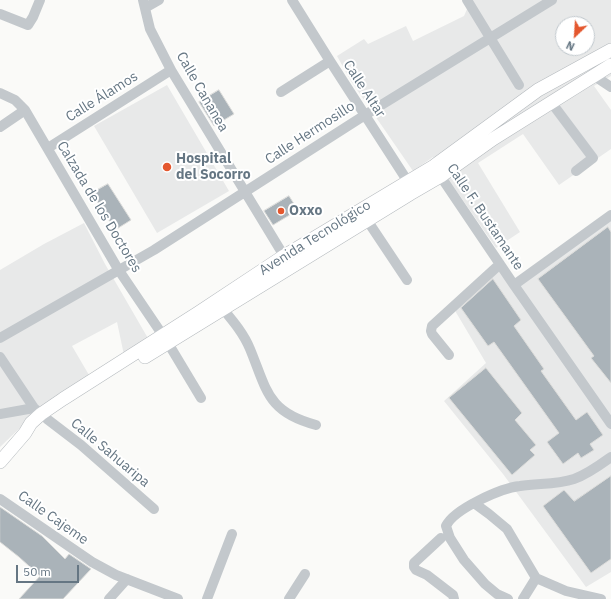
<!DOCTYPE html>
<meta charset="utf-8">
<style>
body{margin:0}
#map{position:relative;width:611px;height:599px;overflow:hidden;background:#fafaf8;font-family:"IBM Plex Sans",sans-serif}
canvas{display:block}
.north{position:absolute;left:555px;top:16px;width:40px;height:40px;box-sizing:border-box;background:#fff;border:1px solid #c1c8cd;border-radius:50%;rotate:205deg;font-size:11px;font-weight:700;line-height:16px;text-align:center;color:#657683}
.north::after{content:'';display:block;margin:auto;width:14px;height:18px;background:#e4572e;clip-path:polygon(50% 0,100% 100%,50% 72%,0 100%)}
.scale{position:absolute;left:16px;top:565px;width:63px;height:18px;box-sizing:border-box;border:2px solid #657683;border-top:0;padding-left:5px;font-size:12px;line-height:14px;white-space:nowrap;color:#657683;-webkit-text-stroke:3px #fff;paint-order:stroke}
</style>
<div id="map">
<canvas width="611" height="599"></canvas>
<div class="north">N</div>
<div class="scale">50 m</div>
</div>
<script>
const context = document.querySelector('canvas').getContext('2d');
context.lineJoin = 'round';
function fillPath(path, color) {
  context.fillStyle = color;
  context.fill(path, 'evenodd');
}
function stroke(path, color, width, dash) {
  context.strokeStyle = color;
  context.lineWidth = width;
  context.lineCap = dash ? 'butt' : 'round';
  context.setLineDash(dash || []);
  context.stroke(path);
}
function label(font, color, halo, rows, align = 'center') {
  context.font = font + ' "IBM Plex Sans",sans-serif';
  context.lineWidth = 4;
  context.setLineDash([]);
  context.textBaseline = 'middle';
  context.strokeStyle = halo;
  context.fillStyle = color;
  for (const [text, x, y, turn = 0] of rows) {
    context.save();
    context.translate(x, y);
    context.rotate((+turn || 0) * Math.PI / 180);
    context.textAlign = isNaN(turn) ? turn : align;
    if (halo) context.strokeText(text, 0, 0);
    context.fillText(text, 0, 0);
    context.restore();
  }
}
fillPath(new Path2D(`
 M471,0h140v76l-17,10 17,24v39l-52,36 -36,-51 -45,29 42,69 -24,16 -63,-91 -20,14 -62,-90 -14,-25 27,-17 4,5 38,-18 7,15 51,-25zM563,24h24v24h-24z
 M167,85l62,106 -72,42 -63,-107z
 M611,217v355l-25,15 -83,-113 -59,-73 42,-38 -32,-54 44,-41 16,17z
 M84,223l21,41 44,76 -25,15 -7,-33 -45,24 17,29 -45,30 -44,42v-177l44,-26z`), '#e8e9e9');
const building = new Path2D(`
 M219,90l15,24 -20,12 -15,-24z
 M108,184l23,36 -16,10 -23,-37z
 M289,196l9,14 -25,15 -9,-14z
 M608,227l3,5v151l-20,-25 3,-2 -56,-77z
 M493,279l28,41 -7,6 30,43 -3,2 35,49 11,-8 16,23 -13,9 4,6 -13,8 -3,-5 -15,11 -16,-22 12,-9 -65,-91 -6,4 -27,-38z
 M486,368l36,45 -7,7 21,25 -6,5 5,5 -23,20 -63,-77z
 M611,476v83l-20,14 -48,-67 21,-16 10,11z
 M0,507l42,29 23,23 4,-5 22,15 -28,30h-44l21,-23 -21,-19 -19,-15z`);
fillPath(building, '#aab3b9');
stroke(building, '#dcdcda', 1);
const major = new Path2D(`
 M145,357l265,-163 31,-18 52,-37 118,-74
 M0,462l25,-29 6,-10 10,-9 22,-15 135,-86 86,-57 150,-90 104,-76 73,-40`);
stroke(major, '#b5babe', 14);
stroke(new Path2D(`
 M143,0l7,29 21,41 113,186
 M292,0l38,61 82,127
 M467,0l52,85
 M145,8l14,-8
 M0,14l28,11 5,-8 7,-17
 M593,75l18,12
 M281,92l49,-31
 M0,93l15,7 10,10 93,159 50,74 33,55
 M551,102l42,56 -17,13
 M0,127l25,-17
 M48,148l123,-78
 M437,171l77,114 97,139
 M367,220l40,60
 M514,285l97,-70
 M223,309c10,12 21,25 27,40 17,41 17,63 66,76
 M0,338l154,-88 211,-135 187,-115
 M449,355l-17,-21 -1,-3 1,-5 68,-62
 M0,357l34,51 7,6
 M0,414l34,-6
 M47,419l34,26 73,64
 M0,499l92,63 24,13 62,24
 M474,503l15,11 18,15 29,49 30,13 35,8
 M441,538l-27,25v4l2,3 11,5 26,20 1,4
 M109,599l18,-20
 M207,599l25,-65
 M289,599l16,-25
 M508,599l-11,-5 -12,-10 -21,-24 -14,-22 -4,-12c8,-17 55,-38 74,-40 18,-3 36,-1 54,-7 14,-5 26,-14 37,-22
 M523,599l13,-21`), '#c3c8cc', 10);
stroke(major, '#fff', 13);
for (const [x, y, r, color] of [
 [167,167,5,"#e4572e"],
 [281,211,4,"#e4572e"]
]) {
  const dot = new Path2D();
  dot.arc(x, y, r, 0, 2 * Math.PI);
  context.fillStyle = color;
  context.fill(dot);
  stroke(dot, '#fff', 1.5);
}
label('14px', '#657683', '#fff', [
 ["Calle Altar",364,89,57],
 ["Calle Cananea",202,92,60],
 ["Calle Álamos",102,97,-32],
 ["Calle Hermosillo",310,133,-33],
 ["Calzada de los Doctores",99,207,59],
 ["Calle F. Bustamante",485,217,56],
 ["Avenida Tecnológico",315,238,-32],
 ["Calle Sahuaripa",110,453,40],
 ["Calle Cajeme",53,518,35]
]);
label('bold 14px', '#657683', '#fff', [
 ["Hospital",176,159],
 ["del Socorro",176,175],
 ["Oxxo",289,211]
], 'left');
</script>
